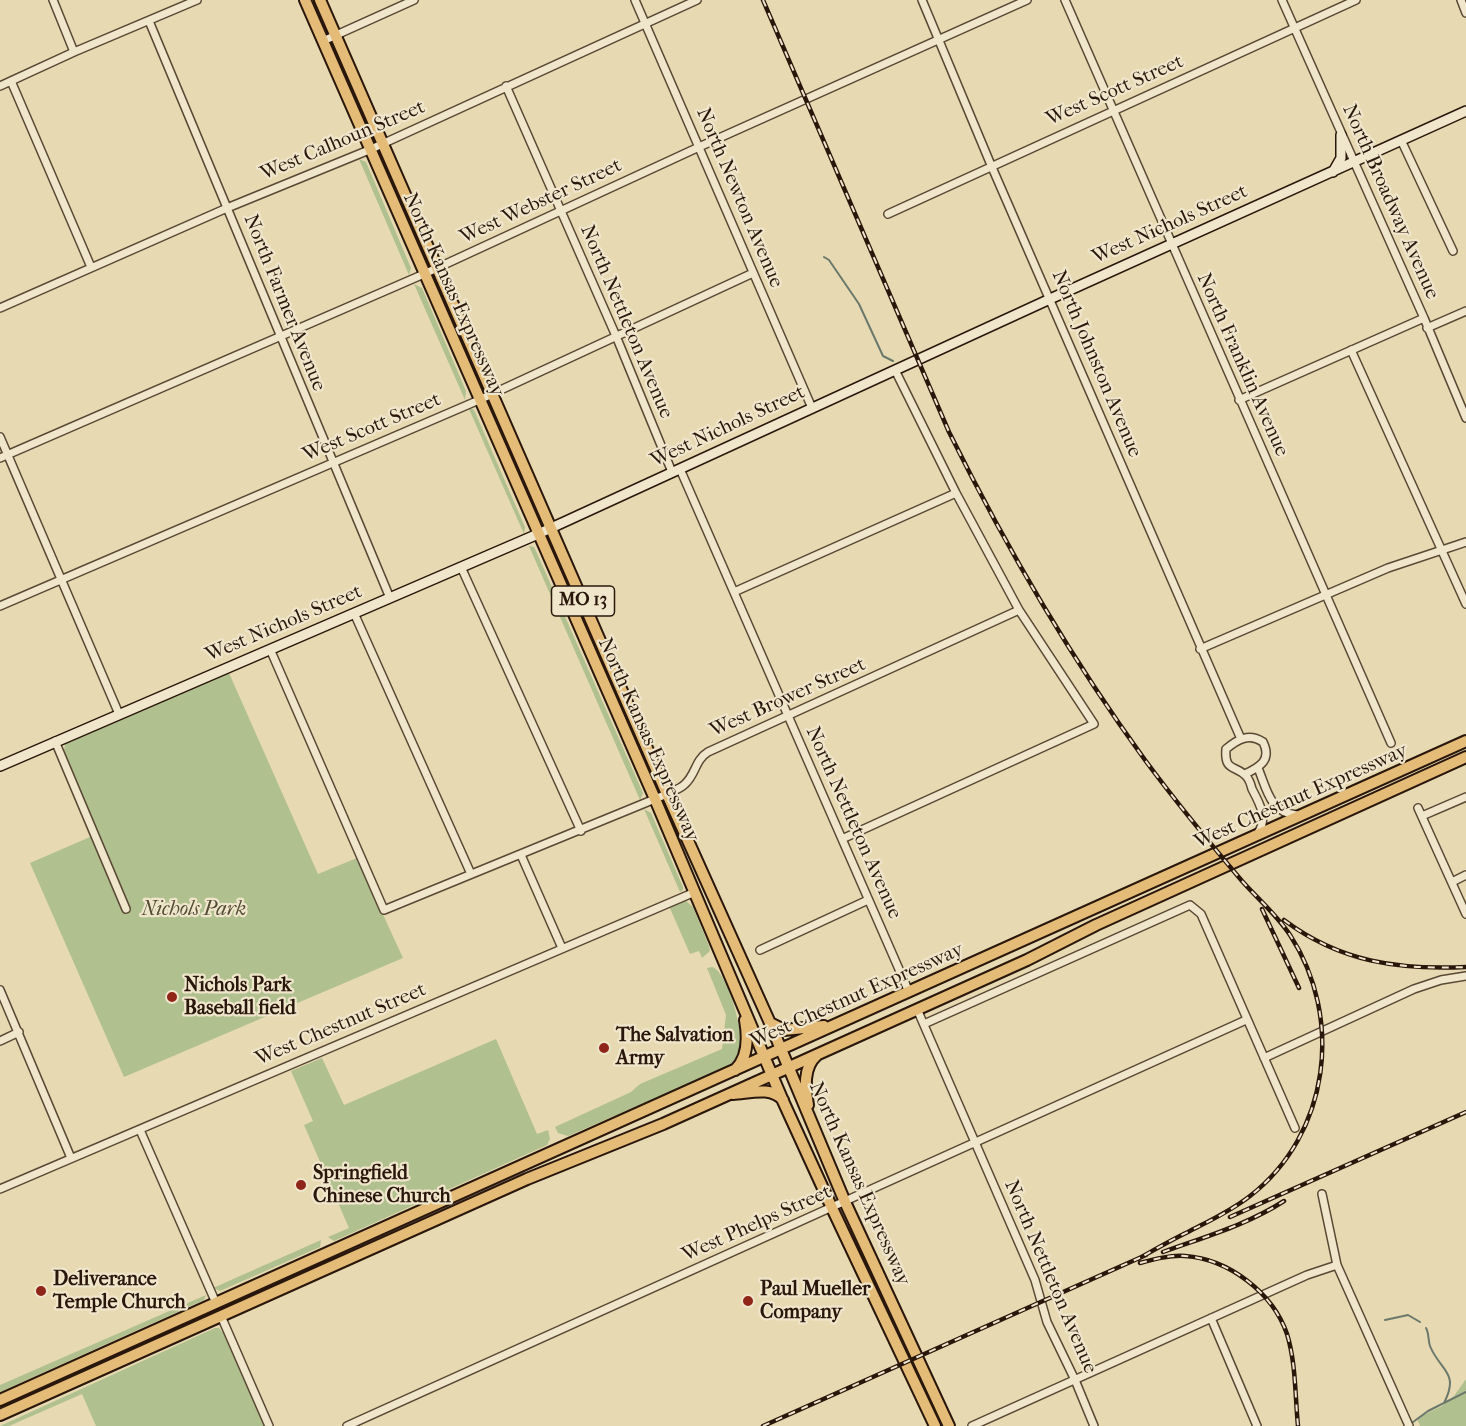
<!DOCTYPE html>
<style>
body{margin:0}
canvas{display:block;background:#e7d9b1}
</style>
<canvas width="1466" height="1426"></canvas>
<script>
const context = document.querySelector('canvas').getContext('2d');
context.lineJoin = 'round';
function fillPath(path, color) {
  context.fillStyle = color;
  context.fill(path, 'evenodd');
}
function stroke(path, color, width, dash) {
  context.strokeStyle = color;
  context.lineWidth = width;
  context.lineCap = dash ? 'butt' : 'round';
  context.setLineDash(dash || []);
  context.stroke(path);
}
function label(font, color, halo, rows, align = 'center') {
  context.font = font + ' "IM FELL French Canon",serif';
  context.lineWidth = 4.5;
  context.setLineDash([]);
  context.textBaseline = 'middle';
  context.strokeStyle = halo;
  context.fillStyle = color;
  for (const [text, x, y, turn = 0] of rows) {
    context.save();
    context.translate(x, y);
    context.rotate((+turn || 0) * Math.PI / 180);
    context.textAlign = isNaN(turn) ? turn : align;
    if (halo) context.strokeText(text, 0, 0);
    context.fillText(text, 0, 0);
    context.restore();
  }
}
fillPath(new Path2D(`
 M359,159l7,3 45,106 -2,7z
 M414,284l8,4 44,103 -1,9z
 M469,409h4l2,3 50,115 -1,7z
 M529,546l5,1 2,4 107,242 -3,7z
 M229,673l89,201 39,-16 46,100 -279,119 -94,-214 60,-26 -33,-82 7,-4 1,-7z
 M644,809l7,4 32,74v3l-3,2z
 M682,901h4l7,6 16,39 1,5 -8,7 -3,-7 -9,3 -21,-48z
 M712,967c16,4 35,73 27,89 -4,7 -16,12 -23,16l-148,64 -10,-3 -3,-6 76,-35 9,-8 82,-35 4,-34 -19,-47z
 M496,1039l41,95 11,-4 2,9 -3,6 -213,96 -6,-4 21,-9 -45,-103 9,-4 -22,-50 31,-13 22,47z
 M321,1240l-1,7 -100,44 -7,-3z
 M206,1295l-2,5 -204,92v-7z
 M215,1328h4l5,6 40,92h-168l-14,-32 -73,32h-9z
 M1466,1379v47h-46l-3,-8 25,-12 12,-10z`), '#b1c08f');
stroke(new Path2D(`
 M824,257l5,3 30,44 24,52 10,5
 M1385,1320l23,-5 12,7
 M1426,1328c3,5 2,12 4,18 10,25 30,26 14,57
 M1409,1425l19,-14 38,-19`), '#6b796c', 2);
const street = new Path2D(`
 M53,0l21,52
 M635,0l177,408
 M922,0l69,165 250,574
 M1065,0l326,743
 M1282,0l142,318 42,100
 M1461,0l5,13
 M149,21l241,577
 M323,41l91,-41
 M11,81l80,186
 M0,86l74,-34 123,-52
 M506,86l110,250 56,136
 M1401,140l52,111
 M888,214l468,-214
 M0,308l227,-100 142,-58 328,-150
 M1427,328l39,-17
 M1351,350l115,254
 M1239,400l185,-82
 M0,437l119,277
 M0,458l424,-184 275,-127 328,-147
 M680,469l229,523
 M461,567l120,264
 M734,592l222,-99
 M0,606l479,-206 274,-127
 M354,613l117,261
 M270,649l114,261 283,-116c6,-3 13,-5 18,-10 11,-10 10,-24 23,-32l311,-142
 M1200,649l188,-81 78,-26
 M55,741l71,168
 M1258,768c9,22 12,45 39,47
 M1245,774c15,-7 27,-14 18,-32 -14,-9 -25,-3 -37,7 -2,23 10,16 20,27 3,3 5,9 6,13 8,15 16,29 6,44
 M1418,808l48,106
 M1422,816l44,-19
 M842,839l252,-115 -75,-114 -63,-117 -61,-123
 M521,855l41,93
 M1452,882l14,-7
 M760,950l108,-50
 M0,990l71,168
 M917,1009l118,271 12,42 28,58 19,46
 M924,1024l266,-119 11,9 94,214
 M0,1041l19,-9
 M1264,1058l150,-69 27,-9 25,-4
 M140,1130l76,173
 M0,1189l695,-297
 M1322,1194l15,71 72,161
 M221,1316l48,110
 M1211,1318l46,108
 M347,1426l899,-406
 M972,1426l335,-151 30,-10`);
const secondary = new Path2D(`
 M1333,172l8,-14v-23
 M0,766l538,-232 512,-235 416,-188`);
const primary = new Path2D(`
 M305,0l350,799 128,302 49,107 103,218
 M320,0l347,794 103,229 75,179 104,224
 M770,1023l14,7 40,-4
 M735,1070c14,-13 13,-33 10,-50
 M733,1094c17,-1 38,-8 50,6
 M808,1105c-3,-17 -5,-38 9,-50
 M0,1400l1466,-659
 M0,1415l527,-236 136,-55 364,-164 69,-35 370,-168`);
stroke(street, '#594834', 10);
stroke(secondary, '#2a170b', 12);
stroke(primary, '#2a170b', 14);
stroke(street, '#efe6cc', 7);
stroke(secondary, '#efe6cc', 9);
stroke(primary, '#e4bc78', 10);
const rail = new Path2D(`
 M763,0l186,432c57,115 121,225 196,328 31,42 64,82 97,121 16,18 35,34 48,54 54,83 40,199 -40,261 -19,15 -41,25 -62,36 -17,8 -34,18 -50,27
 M1262,909l37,79
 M1284,920c56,42 114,50 182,47
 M1230,1217l236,-105
 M1163,1252c41,-15 84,-27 121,-51
 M1140,1263c15,-4 30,-8 45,-7 44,3 88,37 102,78 9,29 8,62 11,92
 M763,1426l383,-171`);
stroke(rail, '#2a170b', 4.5);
stroke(rail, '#efe6cc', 2, [7]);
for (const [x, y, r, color] of [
 [172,997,6,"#8f2418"],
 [604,1048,6,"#8f2418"],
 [301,1185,6,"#8f2418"],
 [41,1291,6,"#8f2418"],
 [748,1301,6,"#8f2418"]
]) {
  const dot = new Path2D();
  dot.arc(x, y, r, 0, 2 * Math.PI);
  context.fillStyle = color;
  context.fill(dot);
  stroke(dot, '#efe6cc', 2);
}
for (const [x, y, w] of [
 [583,601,63]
]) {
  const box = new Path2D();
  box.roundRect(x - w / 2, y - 15, w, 30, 4.5);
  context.fillStyle = '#efe6cc';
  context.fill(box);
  stroke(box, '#2a170b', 1.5);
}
label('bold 18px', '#2a170b', null, [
 ["MO 13",583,601]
]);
label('20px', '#2a170b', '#efe6cc', [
 ["West Scott Street",1115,91,-24],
 ["West Calhoun Street",343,141,-23],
 ["North Newton Avenue",739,198,67],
 ["West Webster Street",541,202,-25],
 ["North Broadway Avenue",1390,202,66],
 ["West Nichols Street",1170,225,-24],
 ["North Kansas Expressway",453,295,66],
 ["North Farmer Avenue",284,303,68],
 ["North Nettleton Avenue",626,322,67],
 ["North Johnston Avenue",1096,364,67],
 ["North Franklin Avenue",1242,365,66],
 ["West Nichols Street",728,427,-25],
 ["West Scott Street",372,428,-23],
 ["West Nichols Street",284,624,-23],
 ["West Brower Street",788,698,-24],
 ["North Kansas Expressway",648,740,66],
 ["West Chestnut Expressway",1301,797,-24],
 ["North Nettleton Avenue",853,823,66],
 ["West Chestnut Expressway",857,996,-24],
 ["West Chestnut Street",341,1025,-23],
 ["North Kansas Expressway",859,1184,66],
 ["West Phelps Street",757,1224,-24],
 ["North Nettleton Avenue",1050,1277,67]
]);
label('italic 20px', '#524a33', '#efe6cc', [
 ["Nichols Park",194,910]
]);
label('bold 20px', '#2a170b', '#efe6cc', [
 ["Nichols Park",184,986],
 ["Baseball field",184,1009],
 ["The Salvation",616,1036],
 ["Army",616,1059],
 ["Springfield",313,1174],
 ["Chinese Church",313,1197],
 ["Deliverance",53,1280],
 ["Temple Church",53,1303],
 ["Paul Mueller",760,1290],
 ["Company",760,1313]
], 'left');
</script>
